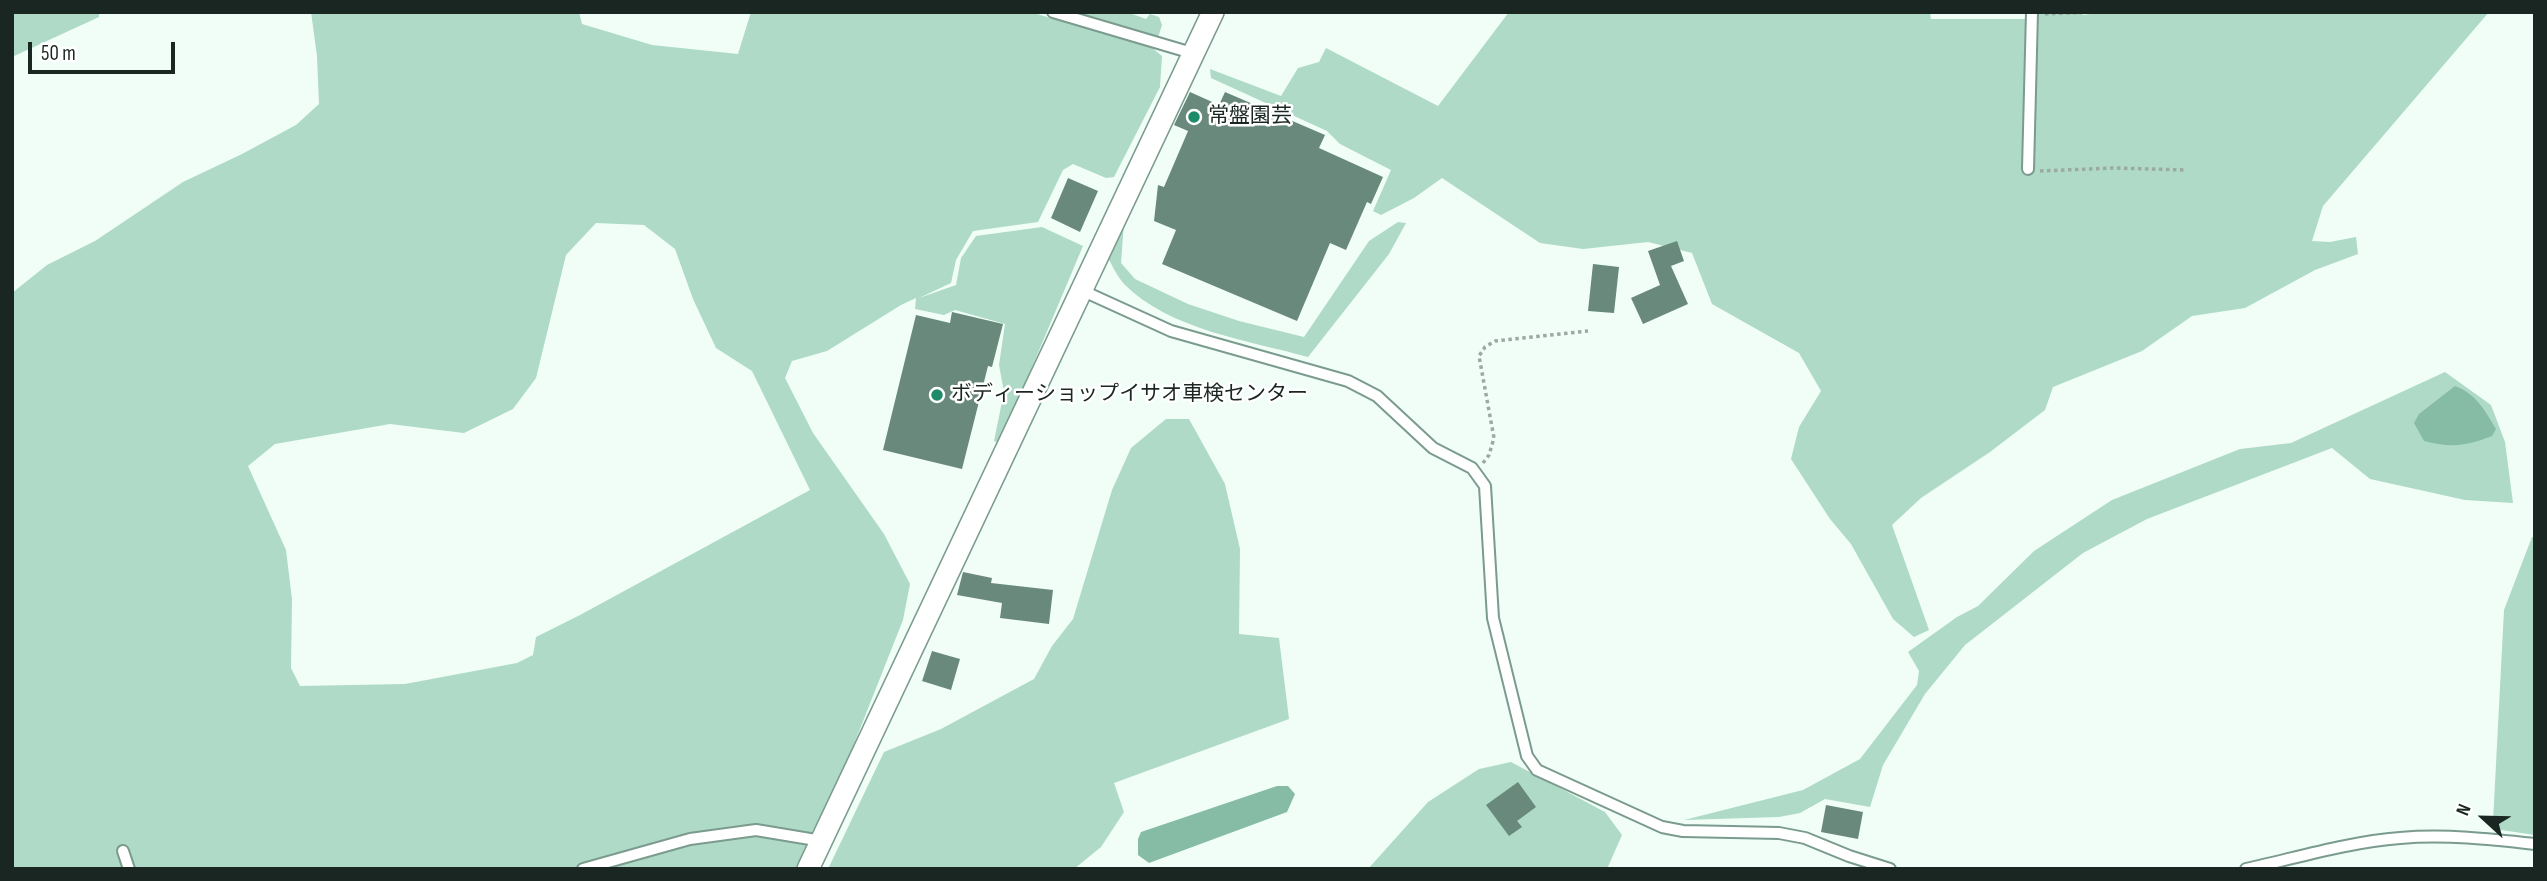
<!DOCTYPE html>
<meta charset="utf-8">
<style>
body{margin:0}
#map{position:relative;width:2547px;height:881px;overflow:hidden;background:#f0fef7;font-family:"Sofia Sans Condensed",sans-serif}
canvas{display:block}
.frame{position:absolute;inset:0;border:14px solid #192621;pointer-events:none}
.north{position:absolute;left:2449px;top:783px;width:70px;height:70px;-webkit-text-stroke:5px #fff;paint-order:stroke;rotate:292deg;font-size:19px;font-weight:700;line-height:28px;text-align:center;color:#192621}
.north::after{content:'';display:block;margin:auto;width:24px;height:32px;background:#192621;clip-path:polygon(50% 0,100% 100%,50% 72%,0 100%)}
.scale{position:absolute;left:28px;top:42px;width:147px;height:32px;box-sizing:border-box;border:4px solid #192621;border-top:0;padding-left:9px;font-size:21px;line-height:24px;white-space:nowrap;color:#192621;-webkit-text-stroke:5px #fff;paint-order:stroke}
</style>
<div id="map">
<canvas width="2547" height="881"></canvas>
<div class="frame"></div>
<div class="north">N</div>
<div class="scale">50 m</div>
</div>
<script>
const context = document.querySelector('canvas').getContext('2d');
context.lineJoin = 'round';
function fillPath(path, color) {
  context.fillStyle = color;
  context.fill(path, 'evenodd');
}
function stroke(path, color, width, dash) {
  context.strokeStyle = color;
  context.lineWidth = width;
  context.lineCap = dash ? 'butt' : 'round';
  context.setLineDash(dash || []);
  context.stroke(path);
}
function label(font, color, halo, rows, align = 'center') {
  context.font = font + ' "Sofia Sans Condensed","Noto Sans JP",sans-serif';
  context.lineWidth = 5;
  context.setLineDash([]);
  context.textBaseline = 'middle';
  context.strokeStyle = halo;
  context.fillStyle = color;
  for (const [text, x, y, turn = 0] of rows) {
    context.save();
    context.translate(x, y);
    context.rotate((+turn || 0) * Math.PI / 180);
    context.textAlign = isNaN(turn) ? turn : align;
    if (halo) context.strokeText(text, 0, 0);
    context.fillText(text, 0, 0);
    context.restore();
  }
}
fillPath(new Path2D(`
 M12,12h87v5l-87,40z
 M311,12h268l3,12 70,21 86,9 13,-42h279l121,35 11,9 -2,31 -46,90 -8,1 -33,-14 -10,6 -25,52 -65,9 -17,29 -5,23 -32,15 37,-13 5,-27 15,-22 66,-9 41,19 -83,197 -6,-2 10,-49 -5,-27 6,-41 -50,-14 -11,5 -29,-6 1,-11 -15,7 -74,46 -35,10 -7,17 28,55 71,101 26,50 -7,36 -51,129 -57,120h-783v-576l35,-28 48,-24 88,-59 59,-28 54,-29 23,-21 -2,-48zM596,223l48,2 31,24 18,50 23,49 36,23 58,119 -230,125 -44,22 -3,18 -16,8 -112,21 -105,2 -9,-18 1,-69 -6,-49 -38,-84 27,-22 115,-20 74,9 49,-24 23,-31 30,-123z
 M1066,12h61l19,7 4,-5 9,3 3,8 -4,13z
 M1509,12h421l1,7h97l-1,-7h54l1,3 25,-3h382l-166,194 -11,35 18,1 26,-5 2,17 -43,16 -70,38 -53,8 -50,35 -89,36 -8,23 -55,42 -69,46 -29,27 37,105 -15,7 -21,-18 -42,-75 -21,-25 -39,-60 8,-32 22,-36 -22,-38 -87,-49 -20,-51 -44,-11 -65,7 -43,-6 -98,-65 -28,20 -33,17 -8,-4 18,-41 -51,-26 -13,-13 -116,-53 -1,-9 71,27 17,-28 21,-6 7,-14 112,58z
 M1124,222l-3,41 14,16 53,25 51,17 65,16 65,-96 29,-19 8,1 -17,31 -81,103c-61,-17 -138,-27 -184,-73 -7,-8 -12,-19 -17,-28z
 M2445,372l46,33 14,37 8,61 -48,-3 -95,-21 -38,-31 -185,71 -64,34 -118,92 -40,49 -42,71 -13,42 -45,-8 -25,14 -21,4 -95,3 119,-30 57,-31 57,-74 2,-14 -11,-19 49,-35 21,-11 56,-55 78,-51 128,-51 51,-6z
 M1166,419h23l36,65 15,65 -1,85 40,4 10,81 -175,64 10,29 -23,35 -27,22h-246l56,-117 57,-23 93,-50 18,-33 21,-27 39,-129 19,-42z
 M2532,537h3v298l-34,-5 -8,-8 11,-212z
 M1511,762l94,50 17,23 -15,34h-239l60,-67 51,-33z`), '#aedac7');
fillPath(new Path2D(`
 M2455,386c21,8 30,24 41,43l-4,7c-25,10 -42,12 -68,5l-10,-18 5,-9z
 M1277,786h11l7,8 -8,18 -138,51 -11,-8v-16l3,-7z`), '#86bca6');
fillPath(new Path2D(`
 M1190,92l29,13 6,-13 100,43 -6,13 64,29 -12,27 -4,-2 -21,48 -16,-7 -33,78 -135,-57 14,-34 -22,-9 4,-36 6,2 24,-56 -14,-6z
 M1068,178l30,13 -18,41 -29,-14z
 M1677,241l7,20 -13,5 17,38 -45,20 -12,-26 29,-13 -12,-34z
 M1593,264l26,3 -5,46 -26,-2z
 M952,312l51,12 -11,43 -4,-1 -26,103 -79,-19 33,-135 34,8z
 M963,572l29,6 -1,5 62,7 -4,34 -49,-6 2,-15 -45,-8z
 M932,651l28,8 -9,31 -29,-9z
 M1518,782l18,25 -19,14 5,6 -13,9 -23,-31z
 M1826,805l37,7 -5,27 -37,-7z`), '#69897c');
const lane = new Path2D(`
 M1053,12l139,41
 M2028,169l4,-157
 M1081,290l90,41 177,50 29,15 56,52 39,20 13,18 8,132 34,138 10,14 125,57 21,4 96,2 26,5 44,18 41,13
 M123,851l6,18
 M583,869l107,-30 66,-9 66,11
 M2246,869c50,-11 102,-27 154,-31 45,-4 90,1 135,6`);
const street = new Path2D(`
 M808,869l405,-857`);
stroke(lane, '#7a9b8d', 14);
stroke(street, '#7a9b8d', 24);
stroke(new Path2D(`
 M2045,14l48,-2
 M2040,171l73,-3 73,2
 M1483,463l6,-8 5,-17 -15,-82 6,-9 10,-6 93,-10`), '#9ba9a2', 3.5, [3.5, 3.5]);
stroke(lane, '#fff', 10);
stroke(street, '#fff', 21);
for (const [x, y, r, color] of [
 [1194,117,7,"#1d8b6a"],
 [937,395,7,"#1d8b6a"]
]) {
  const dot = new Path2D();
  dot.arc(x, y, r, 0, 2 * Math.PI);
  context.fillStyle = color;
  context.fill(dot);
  stroke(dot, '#fff', 2.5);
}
label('21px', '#192621', '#fff', [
 ["常盤園芸",1208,117],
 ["ボディーショップイサオ車検センター",951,395]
], 'left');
</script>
